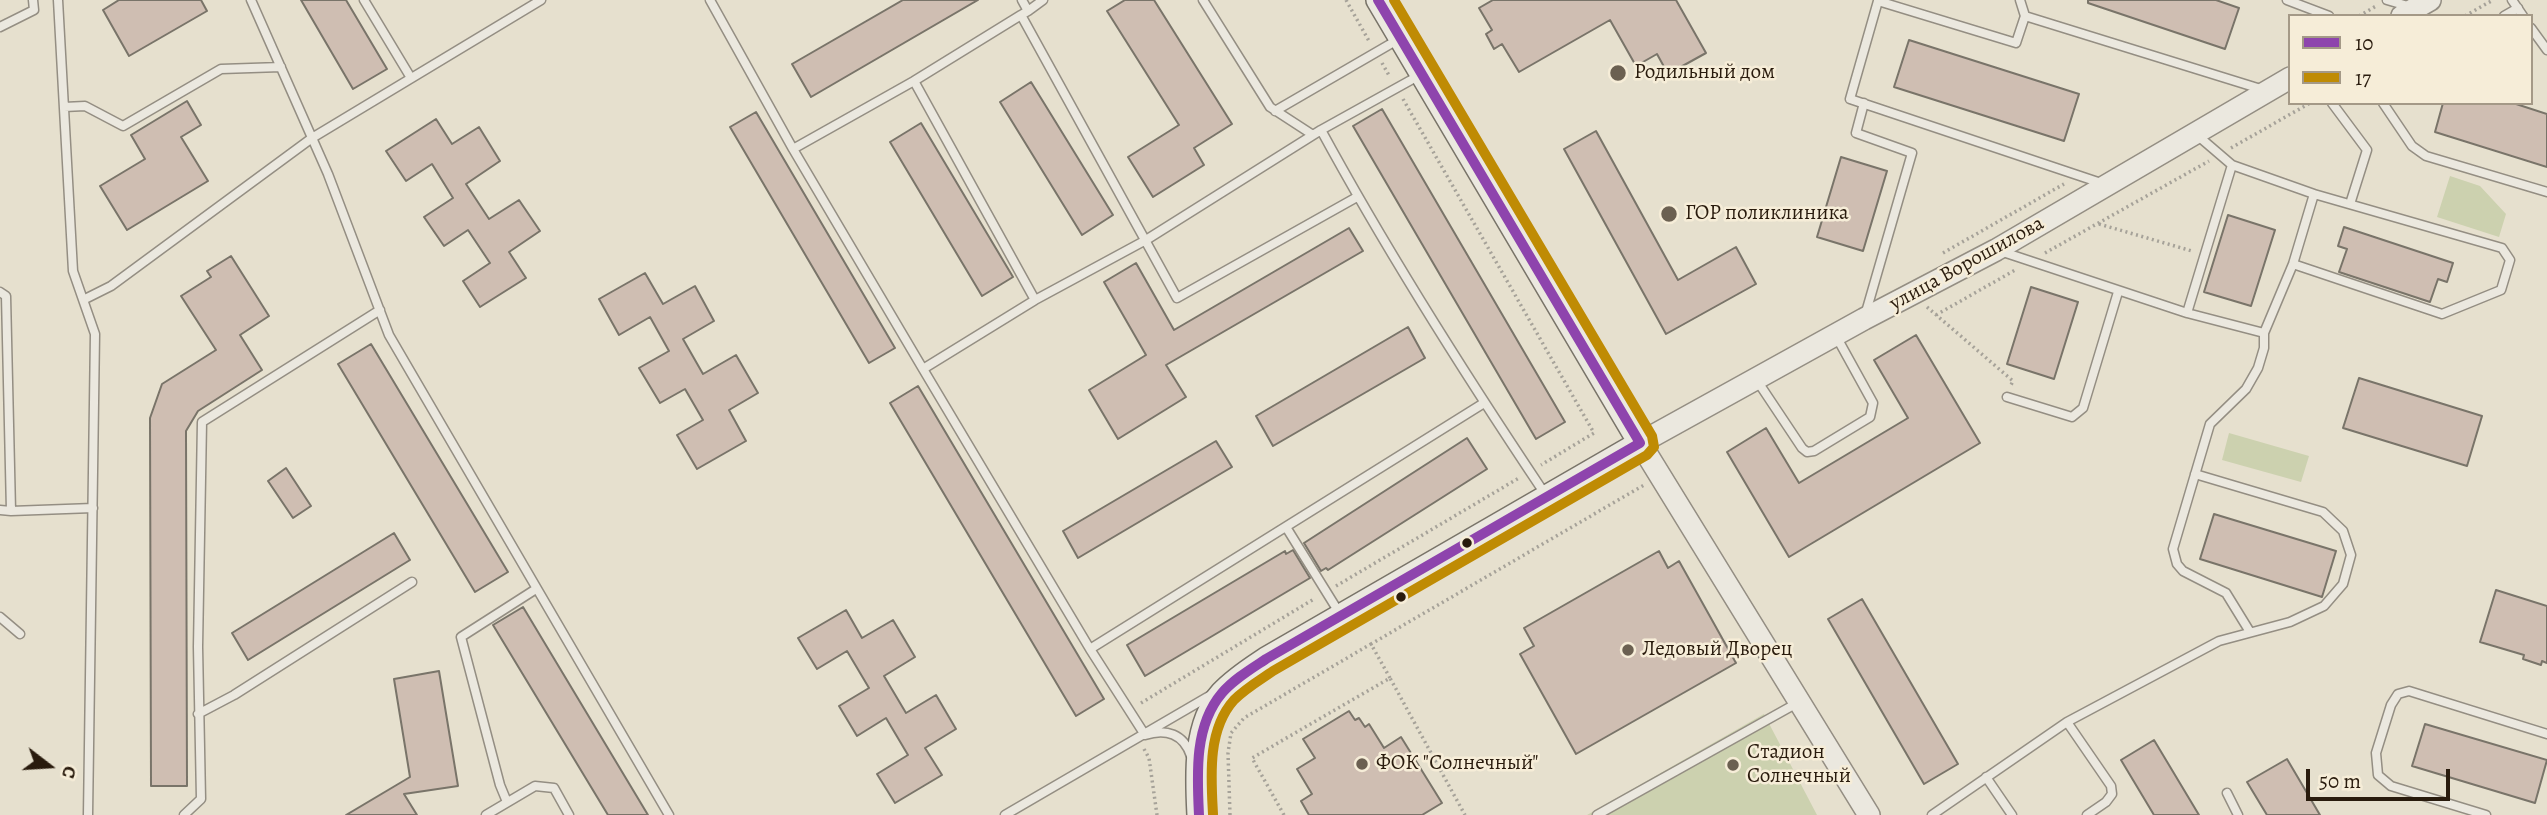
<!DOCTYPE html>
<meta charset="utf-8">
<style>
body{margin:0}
#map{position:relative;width:2547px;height:815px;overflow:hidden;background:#e6e0ce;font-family:Alegreya,serif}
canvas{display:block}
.legend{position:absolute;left:2288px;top:14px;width:245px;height:91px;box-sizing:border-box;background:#f6edd8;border:2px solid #a49987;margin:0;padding:9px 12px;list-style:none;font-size:21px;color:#291b0d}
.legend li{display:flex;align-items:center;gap:14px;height:35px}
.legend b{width:35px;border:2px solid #a49987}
.north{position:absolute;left:14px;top:731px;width:70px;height:70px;-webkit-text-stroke:5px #f6edd8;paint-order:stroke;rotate:107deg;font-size:19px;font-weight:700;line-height:28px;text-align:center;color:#291b0d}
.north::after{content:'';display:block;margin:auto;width:24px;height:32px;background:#291b0d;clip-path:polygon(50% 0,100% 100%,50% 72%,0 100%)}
.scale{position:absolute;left:2306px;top:769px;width:144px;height:32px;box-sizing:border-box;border:4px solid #291b0d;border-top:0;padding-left:9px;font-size:21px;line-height:24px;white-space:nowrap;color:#291b0d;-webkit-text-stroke:5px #f6edd8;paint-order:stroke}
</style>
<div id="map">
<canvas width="2547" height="815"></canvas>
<ul class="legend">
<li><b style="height:9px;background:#8e44ad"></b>10</li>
<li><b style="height:9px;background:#bf8b04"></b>17</li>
</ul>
<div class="north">С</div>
<div class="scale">50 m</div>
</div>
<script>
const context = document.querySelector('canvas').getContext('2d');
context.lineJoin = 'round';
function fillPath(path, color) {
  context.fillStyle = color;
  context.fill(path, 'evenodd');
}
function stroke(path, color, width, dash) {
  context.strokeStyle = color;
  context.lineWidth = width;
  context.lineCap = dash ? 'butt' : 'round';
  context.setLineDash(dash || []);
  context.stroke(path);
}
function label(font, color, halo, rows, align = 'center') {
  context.font = font + ' Alegreya,serif';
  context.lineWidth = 5;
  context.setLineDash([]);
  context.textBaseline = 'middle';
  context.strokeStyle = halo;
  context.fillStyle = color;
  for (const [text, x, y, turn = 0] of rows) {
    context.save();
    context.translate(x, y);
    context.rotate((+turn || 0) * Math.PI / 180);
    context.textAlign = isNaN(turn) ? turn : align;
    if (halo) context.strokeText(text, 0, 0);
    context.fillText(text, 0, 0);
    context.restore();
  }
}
fillPath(new Path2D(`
 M2450,176l30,10 26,28 -7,23 -62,-20z
 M2229,433l80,23 -8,26 -79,-22z
 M1764,714l53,101h-230z`), '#ccd1af');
const building = new Path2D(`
 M119,0h82l6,11 -78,45 -26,-46z
 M301,0h45l41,69 -34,20z
 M903,0h75l-167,97 -19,-33z
 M1125,0h29l78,124 -38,24 10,17 -51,32 -25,-40 51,-32 -72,-114z
 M1493,0h183l30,53 -38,21 -11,-20 -21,12 -26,-46 -91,52 -17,-28 -8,5 -8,-15 6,-4 -13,-22z
 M2088,0h128l23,8 -14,41 -137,-46z
 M1909,40l170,54 -15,47 -170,-54z
 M1031,82l82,133 -31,20 -82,-133z
 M187,101l14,24 -20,12 27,44 -81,49 -27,-44 45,-27 -14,-24z
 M2443,103h70l34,11v53l-112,-35z
 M1382,109l183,313 -29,17 -183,-313z
 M756,112l139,236 -26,15 -139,-236z
 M436,119l16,25 27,-17 21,34 -34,23 23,35 30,-19 21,31 -31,21 17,26 -46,29 -17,-26 27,-18 -22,-33 -24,16 -20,-29 29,-19 -21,-34 -26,17 -20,-30z
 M921,123l92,154 -31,19 -92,-154z
 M1596,131l82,149 58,-33 20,37 -90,50 -102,-185z
 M1841,157l46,14 -24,80 -46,-14z
 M2228,215l47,15 -24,76 -47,-14z
 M2344,227l109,36 -6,19 -9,-3 -8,23 -91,-30 8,-23 -9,-3z
 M1349,228l14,23 -197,114 20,32 -68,42 -29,-49 57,-35 -42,-73 32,-19 38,67z
 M231,256l38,60 -29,19 22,35 -64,41 -12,20 1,355h-36l-1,-368 12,-34 54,-34 -35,-54 30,-19 -4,-6z
 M645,273l18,31 32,-18 19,35 -31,18 20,35 33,-19 22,38 -29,17 17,31 -49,28 -20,-34 26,-15 -18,-31 -25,14 -21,-35 30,-17 -19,-34 -31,18 -20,-36z
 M2031,287l47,15 -24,77 -47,-15z
 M1408,327l17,31 -152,88 -17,-30z
 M1916,335l64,108 -191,114 -62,-105 39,-24 33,55 109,-65 -34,-58z
 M371,344l137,228 -33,20 -137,-228z
 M2359,378l123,38 -15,50 -124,-38z
 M918,386l186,313 -28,17 -186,-313z
 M1467,438l20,31 -159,101 -2,-2 -5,3 -17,-28z
 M1216,441l16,26 -154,91 -15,-27z
 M286,468l25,38 -18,12 -25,-37z
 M2214,514l122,37 -14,46 -122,-38z
 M394,533l16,27 -162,100 -16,-27z
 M1293,550l17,28 -165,98 -18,-31 158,-94 1,3z
 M1659,551l9,17 11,-7 57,102 -160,91 -56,-100 14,-8 -10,-18z
 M2496,590l51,16v57l-5,-2 -1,4 -18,-6 1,-4 -44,-13z
 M1862,599l96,165 -34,20 -96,-165z
 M523,607l125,208h-40l-115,-190z
 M846,610l16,28 31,-18 22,37 -31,19 22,37 30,-18 20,34 -31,19 17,27 -47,28 -18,-29 31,-19 -22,-37 -29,18 -18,-30 30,-18 -22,-37 -30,18 -19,-31z
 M439,671l19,115 -54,8 13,21h-71l64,-38 -16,-98z
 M1349,711l6,9 4,-2 6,9 4,-3 15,24 17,-11 41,66 -20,12h-113l-8,-14 11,-7 -15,-25 18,-11 -12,-19z
 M2425,724l122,36 -12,43 -123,-37z
 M2154,740l45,75h-45l-33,-55z
 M2287,759l33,56h-53l-20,-33z`);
fillPath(building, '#cfbeb2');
stroke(building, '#797469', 2);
const service = new Path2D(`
 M58,0l15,271 22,63 -7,481
 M251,0l77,174 61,161 280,480
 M364,0l47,78
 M710,0l83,149 130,220 167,280 55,86c21,-7 39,-1 46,21
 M1022,0l6,11 -7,4 156,283 180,-101
 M1203,0l67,107 43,28
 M2020,0l5,16 239,74
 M2287,0l42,16
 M2387,0l24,7
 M2512,0l11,16
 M1028,11l15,-11
 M1021,15l-107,66 121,219
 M2025,16l-9,27 -138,-42 -28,98 251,84
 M2504,16l14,-8
 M0,27l34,-17 -1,-10
 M2531,28l16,22
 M1864,103l-8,30 56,20 -46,159
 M2332,103l35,47 -17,54
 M2383,103l29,43 14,10 121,36
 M64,107l21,-1 38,20 98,-57 60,-2
 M1275,111l124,-72
 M1321,130c68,125 145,246 224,364
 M2197,135l35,30 -45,148 77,20 29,-69 21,-70 -82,-29
 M793,149l121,-68
 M2000,251l187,62
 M2293,264l149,50 59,-24 9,-30 -8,-12 -188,-54
 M0,292l6,4 5,215 -11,-1
 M85,299l26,-13 201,-148 229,-138
 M923,369l112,-69 111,-60 175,-110 99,-55
 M1756,379l46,69 5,4 7,-1 56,-34 3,-14 -37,-67
 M2007,397l65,20 11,-9 35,-116
 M11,511l82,-3
 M1286,527l54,87
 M0,617l20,17
 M2250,632l-24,-39 -43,-22 -6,-7 -4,-15 37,-125 36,-35 12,-21 6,-20v-15
 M1090,649l394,-246
 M198,714l36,-19 178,-113
 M2067,722l44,64 1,8 -6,8 -19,13
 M1986,777l26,38
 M2227,793l11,22
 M507,802l-7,-17 -39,-148 75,-48
 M184,815l17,-16 -3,-152 4,-225 178,-112
 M486,815l49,-29 19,2 15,27
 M1005,815l206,-120
 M1597,815l202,-113
 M1932,815l135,-93 152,-81 71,-19 34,-16 19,-22 8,-29 -8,-24 -20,-19 -128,-38
 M2486,815l-95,-29 -13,-11 -2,-22 15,-48 7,-11 11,-3 138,43`);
const tertiary = new Path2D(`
 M2402,16l28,-16
 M1869,815l-229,-372 224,-124 132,-69 294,-172`);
const secondary = new Path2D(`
 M1199,815c-2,-39 -5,-91 23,-122 13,-14 29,-24 44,-34l374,-216 -262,-443`);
stroke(service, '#948e83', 11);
stroke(tertiary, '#948e83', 24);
stroke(secondary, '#797469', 26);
stroke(new Path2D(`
 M1346,0l23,41
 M2359,16l17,-10
 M2465,16l28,-16
 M1382,63l8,14
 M1403,99l191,334 -53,32
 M2231,148l79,-45
 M2099,224l93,27
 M1943,253l121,-69
 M2045,253l164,-92
 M1927,307l86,74 -2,4
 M1936,315l81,-46
 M1336,586l183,-108
 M1390,678l-19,-34 273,-159
 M1141,703l173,-104
 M1144,749l5,9 8,57
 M1230,815l-2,-62 3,-20 13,-15 127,-74
 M1284,815l-32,-57 138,-80 75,137`), '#a6a299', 3.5, [2, 3.5]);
stroke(service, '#ebe8df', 8);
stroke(tertiary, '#ebe8df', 21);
stroke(secondary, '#ebe8df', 23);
stroke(new Path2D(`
 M1199,815c-2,-41 -5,-89 23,-122 12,-14 29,-24 44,-34l374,-216 -262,-443`), '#8e44ad', 10);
stroke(new Path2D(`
 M1213,814c-2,-37 -6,-84 21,-114 12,-12 26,-20 39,-29l374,-216 7,-8 -2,-11 -258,-436`), '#bf8b04', 10);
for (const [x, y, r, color] of [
 [1618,73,9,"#6b6051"],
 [1669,214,9,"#6b6051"],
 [1467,543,6,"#291b0d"],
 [1401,597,6,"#291b0d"],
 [1628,650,7,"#6b6051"],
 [1362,764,7,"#6b6051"],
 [1733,765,7,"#6b6051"]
]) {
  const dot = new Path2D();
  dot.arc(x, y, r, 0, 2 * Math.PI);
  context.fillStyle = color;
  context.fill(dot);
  stroke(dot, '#f6edd8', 2.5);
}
label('21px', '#291b0d', '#f6edd8', [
 ["Родильный дом",1634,73],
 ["ГОР поликлиника",1685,214],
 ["Ледовый Дворец",1642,650],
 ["Стадион",1747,753],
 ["Солнечный",1747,777],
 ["ФОК \"Солнечный\"",1376,764]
], 'left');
label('21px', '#291b0d', '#f6edd8', [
 ["улица Ворошилова",1967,264,-29]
]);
</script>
